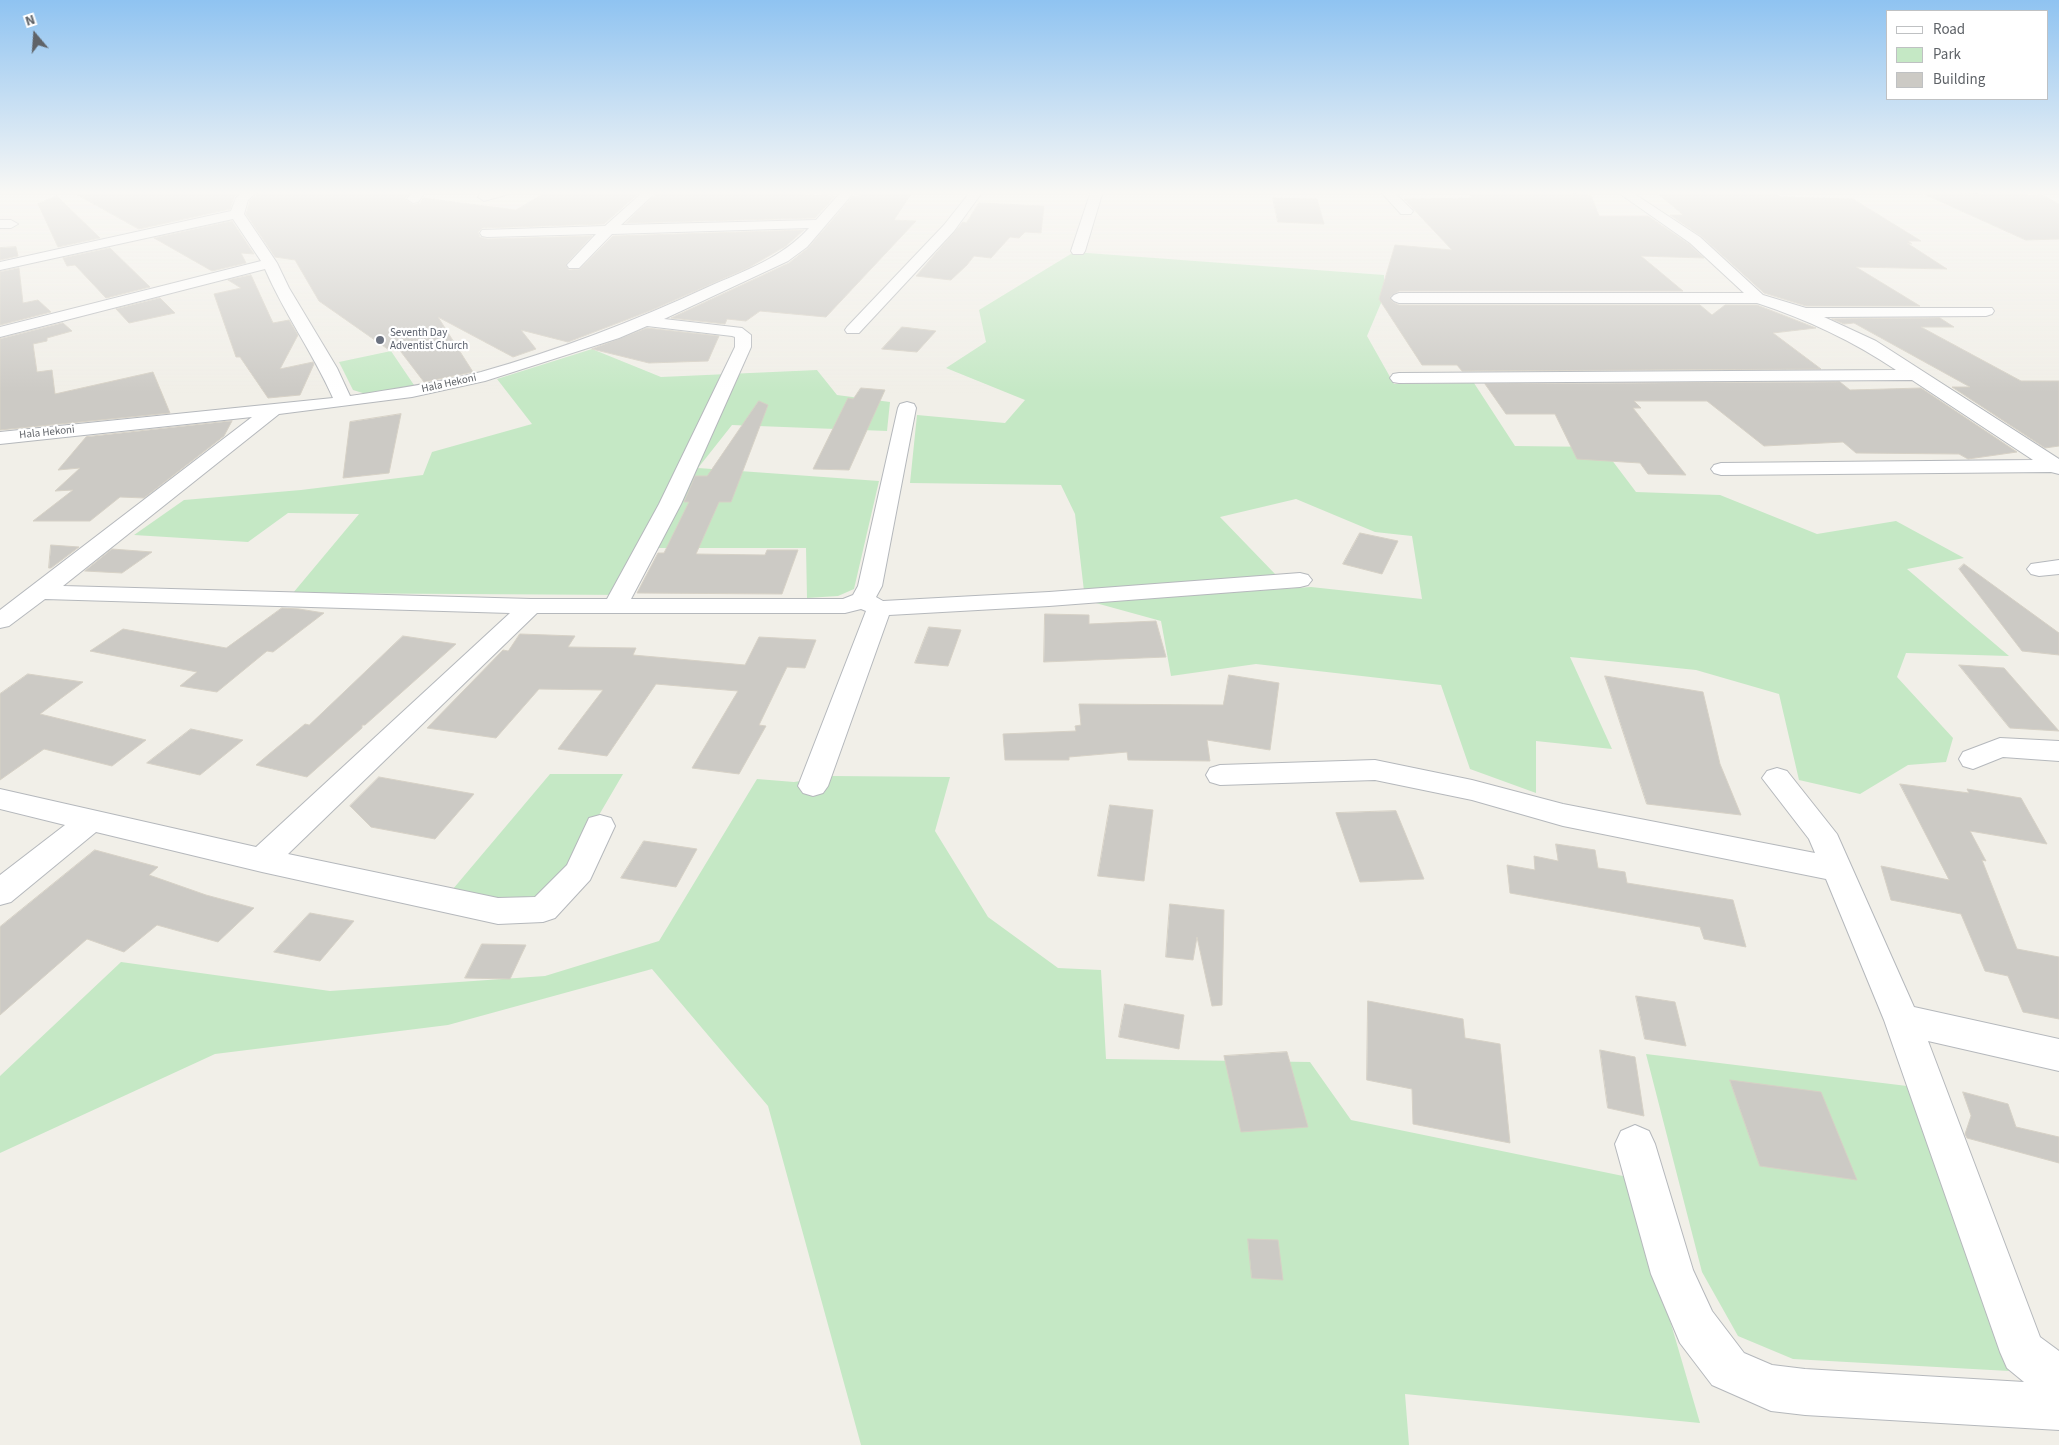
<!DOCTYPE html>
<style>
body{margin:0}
#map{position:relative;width:2059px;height:1445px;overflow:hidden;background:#f1efe8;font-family:"Source Sans 3",sans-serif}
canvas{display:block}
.legend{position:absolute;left:1886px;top:10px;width:162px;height:90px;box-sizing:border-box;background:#fff;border:1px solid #bfc1c3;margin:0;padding:6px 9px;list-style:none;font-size:15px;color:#5f6368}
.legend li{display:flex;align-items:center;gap:10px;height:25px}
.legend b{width:25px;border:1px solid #bfc1c3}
.north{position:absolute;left:10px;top:10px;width:50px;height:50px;-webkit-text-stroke:4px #fff;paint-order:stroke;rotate:342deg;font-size:14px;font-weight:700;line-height:20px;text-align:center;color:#5f6368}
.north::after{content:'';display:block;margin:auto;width:18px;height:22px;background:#5f6368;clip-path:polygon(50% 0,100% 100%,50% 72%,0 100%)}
</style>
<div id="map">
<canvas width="2059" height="1445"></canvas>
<ul class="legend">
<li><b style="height:6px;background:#fff"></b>Road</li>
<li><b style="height:14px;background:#c5e8c5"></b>Park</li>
<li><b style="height:14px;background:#cccac5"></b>Building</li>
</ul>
<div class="north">N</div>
</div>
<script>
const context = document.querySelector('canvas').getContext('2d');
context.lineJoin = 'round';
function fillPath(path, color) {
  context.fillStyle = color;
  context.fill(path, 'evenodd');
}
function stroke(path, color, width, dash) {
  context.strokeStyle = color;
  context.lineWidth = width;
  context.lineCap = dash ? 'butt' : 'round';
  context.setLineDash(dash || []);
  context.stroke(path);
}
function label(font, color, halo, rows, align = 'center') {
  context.font = font + ' "Source Sans 3",sans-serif';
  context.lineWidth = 4.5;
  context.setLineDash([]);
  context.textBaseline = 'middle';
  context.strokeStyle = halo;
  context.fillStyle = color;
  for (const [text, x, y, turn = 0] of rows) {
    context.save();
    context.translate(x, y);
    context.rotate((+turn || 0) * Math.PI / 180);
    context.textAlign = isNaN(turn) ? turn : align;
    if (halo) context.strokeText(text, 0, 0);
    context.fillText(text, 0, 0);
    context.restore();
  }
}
fillPath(new Path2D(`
 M1074,252l310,23v21l-17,40 27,48 80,-1 41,63 87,1 34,45 84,3 97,39 79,-13 68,37 -57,11 102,87 -103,-3 -9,24 56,61 -7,24 -38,3 -48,29 -61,-14 -20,-86 -83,-24 -126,-13 42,92 -76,-8v52l-66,-24 -29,-84 -185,-21 -85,12 -10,-55 -69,-19 219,-15 111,12 -10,-63 -37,-4 -79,-33 -76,18 56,58 -192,16 -9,-77 -14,-29 -151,-2 7,-68 88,8 20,-23 -79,-32 40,-26 -7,-32z
 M592,349l69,28 156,-7 20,25 53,7 -3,29 -155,-6 -34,43 181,13 -25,108 -16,7 -31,2 -1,-50h-151l-26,47 -336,-2 66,-79 -71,-1 -40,29 -114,-7 50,-35 117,-10 122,-15 9,-23 100,-28 -35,-45z
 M391,351l25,37 -50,6 -13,-4 -14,-28z
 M550,774h73l-55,94 -34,31 -32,1 -49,-11z
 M833,776l117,1 -15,54 53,86 70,51 43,2 5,89 204,3 41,58 277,57 72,246 -295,-29 4,51h-548l-93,-339 -116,-137 -204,56 -233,29 -215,99v-77l121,-114 209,29 215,-15 114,-35 98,-162 37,3z
 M1646,1054l261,32 102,285 -216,-12 -55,-23 -36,-64z`), '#c5e8c5');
const building = new Path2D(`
 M71,191h170l-7,6 -4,12 -91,20z
 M260,191h151l-6,8 8,6 7,-2 3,-5 93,12 32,-19h93l-37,33 -122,4 -4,4 2,5 7,2 105,-3 -26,28 3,6 11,-1 33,-33 191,-6 -18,16 -38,22 -96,42 -84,32 -47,-12 15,19 -23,8 -75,-40 35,55 -49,10 -26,-34 -9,2 -70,-49 -24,-41 -20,-3 -29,-43 4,-13z
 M659,191h132l-3,3 47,2 -20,22 -189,5z
 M864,191h49l-19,29 22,1 -90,96 -66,-6 -14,10 -19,-2 -2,5 -54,-6 118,-55 19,-15 45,-52h6z
 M1467,191h66l58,4 8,21h49l41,28 15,14 -63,-2 42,35h-284l-9,6 3,5 6,3h301l12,10 13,-10h32l59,23 -43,5 48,36 -359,2 -5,-6h-35l-43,-66 16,-54 57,5 -48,-51 69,-1z
 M1655,191h117l9,6 72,2 68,42h-13l4,3 -5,-1 40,26 -91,-2 64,39h-114l-42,-13 -63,-57 -31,-21h13z
 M1922,193l120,2 17,9v35l-33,1z
 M57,196l43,42 -42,9 -20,-43z
 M1273,198l44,1 7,25 -46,-2z
 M979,203l65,3 -3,27 -16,-1 -6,6 -9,-1 -19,21 -17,-2 -7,9 -16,15 -35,-4 47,-54 3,1z
 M232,221l22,33 -13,-1 5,10 -34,8 -58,-33z
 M16,247l2,9 -18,4v-12z
 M110,248l40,39 -44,11 -31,-33 -8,1 -4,-8z
 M19,268l4,35 15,-3 13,12 -51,13v-53z
 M251,275l22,48 16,-3 9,15 -18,34 33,-7 1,2 -14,31 -32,3 -28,-41h-4l-22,-63 27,-6 -13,-8z
 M160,298l15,15 -46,10 -13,-14z
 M1940,318l14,9h-33l100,54h38v65l-14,2 -93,-61h18l-116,-64 -10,1 -12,-5z
 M63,323l9,8 -25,7v3l-14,3 4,28 15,-2 3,24 98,-22 17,41 -170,17v-91z
 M902,327l34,4 -19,21 -35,-3z
 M647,328l72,8 -11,25 -59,2 -57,-14z
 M1840,382l10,8 71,-2 96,64 -49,7 -9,-5 -103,-1 -13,-11 -79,4 -57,-45h-73l7,7h-8l53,67 -38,-1 -8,-11 -63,-4 -22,-45h-49l-21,-30z
 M861,388l24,2 -36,80 -36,-1 35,-71 5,1z
 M759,401l9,4 -37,97h-12l-23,52 69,1 2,-5h31l-16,44 -145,-1 21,-40h6l25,-51h-5l11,-26h12z
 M401,414l-12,59 -46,5 7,-56z
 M232,421l-8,15 -80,62 -24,-1 -30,24h-57l40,-31 -18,1 25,-23 -22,2 28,-33z
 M1360,533l38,8 -16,33 -39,-10z
 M51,545l28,2 -28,21h-2z
 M112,549l40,3 -30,21 -37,-2z
 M1964,564l95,69v22l-37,-4 -63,-82z
 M282,608l17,1 25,4 -51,39 -6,-1 -50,41 -37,-6 17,-14 -107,-21 33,-22 103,19z
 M1045,614l44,1v9l67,-3 10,36 -122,5z
 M929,627l32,3 -13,36 -33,-3z
 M520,634l55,2 -7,11 68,1 -3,7 112,10 14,-28 57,3 -11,28 -18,-1 -28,58 7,1 -27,48 -47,-6 46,-77 -82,-7 -49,72 -49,-7 45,-59 -64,-1 -43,49 -69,-10 76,-78 5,1z
 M403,636l53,8 -91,81h-3v3l-55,49 -51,-12 49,-41 4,1z
 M1959,665l45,3 55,63 -49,-3z
 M28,674l55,8 -43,32 106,26 -34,26 -68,-17 -44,31v-86z
 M1229,675l50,8 -9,67 -63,-10 3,21 -82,-1 -1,-8 -58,5v3h-64l-2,-26 73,-3 -1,-5 6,-1 -2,-21 144,1z
 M1605,676l98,16 17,72 21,51 -94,-11z
 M191,729l52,11 -43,35 -53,-12z
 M379,777l95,17 -39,45 -64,-12 -21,-21z
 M1900,784l69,9 -2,-4 54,9 26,46 -77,-13 16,30 -4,-1 35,89 42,8v62l-36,-7 -15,-36 -23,-5 -24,-57 -70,-14 -10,-34 68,14z
 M1110,805l43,5 -9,71 -46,-5z
 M1396,811l28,68 -64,3 -24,-69z
 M644,841l53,8 -21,38 -55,-9z
 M1556,844l39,6 3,18 27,4 2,11 106,17 13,47 -42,-8 -4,-12 -190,-34 -3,-28 28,5 -1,-14 24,5z
 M95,850l63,17 -9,8 57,20 48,13 -36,34 -61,-17 -33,27 -37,-13 -87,76v-88z
 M1170,904l54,6 -2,95 -10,1 -15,-69 -4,23 -27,-3z
 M310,913l44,8 -34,40 -46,-9z
 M482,944l44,1 -16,34 -45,-1z
 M1636,996l39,6 11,44 -41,-7z
 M1368,1001l95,18 2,19 35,6 10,99 -97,-19 -1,-35 -45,-9z
 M1125,1004l59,11 -5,34 -60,-12z
 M1600,1050l35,7 9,59 -36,-8z
 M1287,1052l21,75 -67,5 -17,-76z
 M1730,1080l91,12 36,88 -97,-14z
 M1963,1092l45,12 8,23 43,10v26l-92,-25 -2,-4 6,-18z
 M1248,1239l30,1 5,40 -31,-2z`);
fillPath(building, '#cccac5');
stroke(building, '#d6d1c6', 1);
const minor = new Path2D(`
 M244,191h14l-10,9 -4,14 33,49 12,25 48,80 13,28c44,-7 88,-13 131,-24 78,-22 154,-51 227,-85 36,-16 74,-29 101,-59l-197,6 -33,34h-10l-2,-3 29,-31 -109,3 -5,-1 -2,-3 2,-3 123,-4 39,-35h13l-36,34 195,-5 26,-29h13l-48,56 -19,14 -124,58 78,9 9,7v12l-70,157 -50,95h212l10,-4 5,-9 40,-178 2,-4 7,-2 7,2 2,4 -34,178 -6,11 7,4 166,-9 251,-19 8,2 4,5 -4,5 -8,2 -251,19 -160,9 -61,171 -5,7 -10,3 -10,-3 -5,-7 68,-175 -5,-2 -16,4h-308l-249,241 210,44 37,-1 32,-32 22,-47 11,-3 11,3 4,8 -25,54 -35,38 -12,4 -45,2 -236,-52 -166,-40 -85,70 -11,3v-30l65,-50 -65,-16v-20l256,58 254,-234 -465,-14 -36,27 -9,2v-18l252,-193 -252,27v-12l333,-34c-20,-45 -49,-85 -68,-129l-265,68v-10l261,-66 -28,-42 -233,51v-8l231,-51 5,-13zM647,326l85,10 3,1v10l-76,157 -52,95h-76l-468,-13 216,-172 133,-17 73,-16 134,-43z
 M413,191h13l-8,11 -5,1 -6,-4z
 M492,191h19l-2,3 -25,7 -6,-4 2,-3z
 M971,191h12l-29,40 -95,102h-12l-2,-3 2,-3 97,-102z
 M1091,191h12l-18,60 -2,3h-10l-2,-3z
 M1380,191h13l20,20 -2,3h-10z
 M1616,191h14l70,46 63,58 43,13h186l2,3 -2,3 -6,2 -162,1 52,24 183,118v15l-8,-2 -330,3 -7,-2 -3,-4 3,-4 7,-2 312,-3 -121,-80 -513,3 -6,-1 -3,-4 3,-4 6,-1 497,-3c-43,-29 -90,-51 -139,-67h-358l-5,-2 -3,-3 3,-3 5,-2h345l-54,-50z
 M0,220h11l7,4 -7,4h-11z
 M2059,560v14l-20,2 -8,-2 -4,-5 4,-5z
 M2000,738l59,3v20l-56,-4 -30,12 -10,-3 -4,-7 4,-7z
 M1375,760l97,20 91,24 252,49 -6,-14 -47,-61 5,-7 10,-3 10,3 50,63 77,173 145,32v32l-131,-30 112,296 19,14v79l-254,-15 -34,-4 -59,-26 -32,-42 -29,-69 -36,-130 6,-13 14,-6 14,6 6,13 38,126 19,41 32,42 28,12 33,4 219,13 -17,-14 -7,-16 -116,-332 -58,-141 -263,-53 -91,-26 -97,-20 -155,5 -10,-3 -4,-7 4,-7 10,-3z`);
stroke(minor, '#b5b8bc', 2);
fillPath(minor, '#fff');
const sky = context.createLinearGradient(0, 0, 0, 393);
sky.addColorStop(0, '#8fc3f1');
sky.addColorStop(0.49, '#f9f8f5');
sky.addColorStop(1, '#f9f8f500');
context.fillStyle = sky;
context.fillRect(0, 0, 2059, 393);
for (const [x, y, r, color] of [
 [380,340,5,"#6b7280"]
]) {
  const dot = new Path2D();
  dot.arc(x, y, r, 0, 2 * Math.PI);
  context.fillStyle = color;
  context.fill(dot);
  stroke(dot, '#fff', 2);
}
label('11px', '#5b616d', '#fff', [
 ["Seventh Day",390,334],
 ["Adventist Church",390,347]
], 'left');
label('11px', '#5f6368', '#fff', [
 ["Hala Hekoni",449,384,-12],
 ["Hala Hekoni",47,433,-6]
]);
</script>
